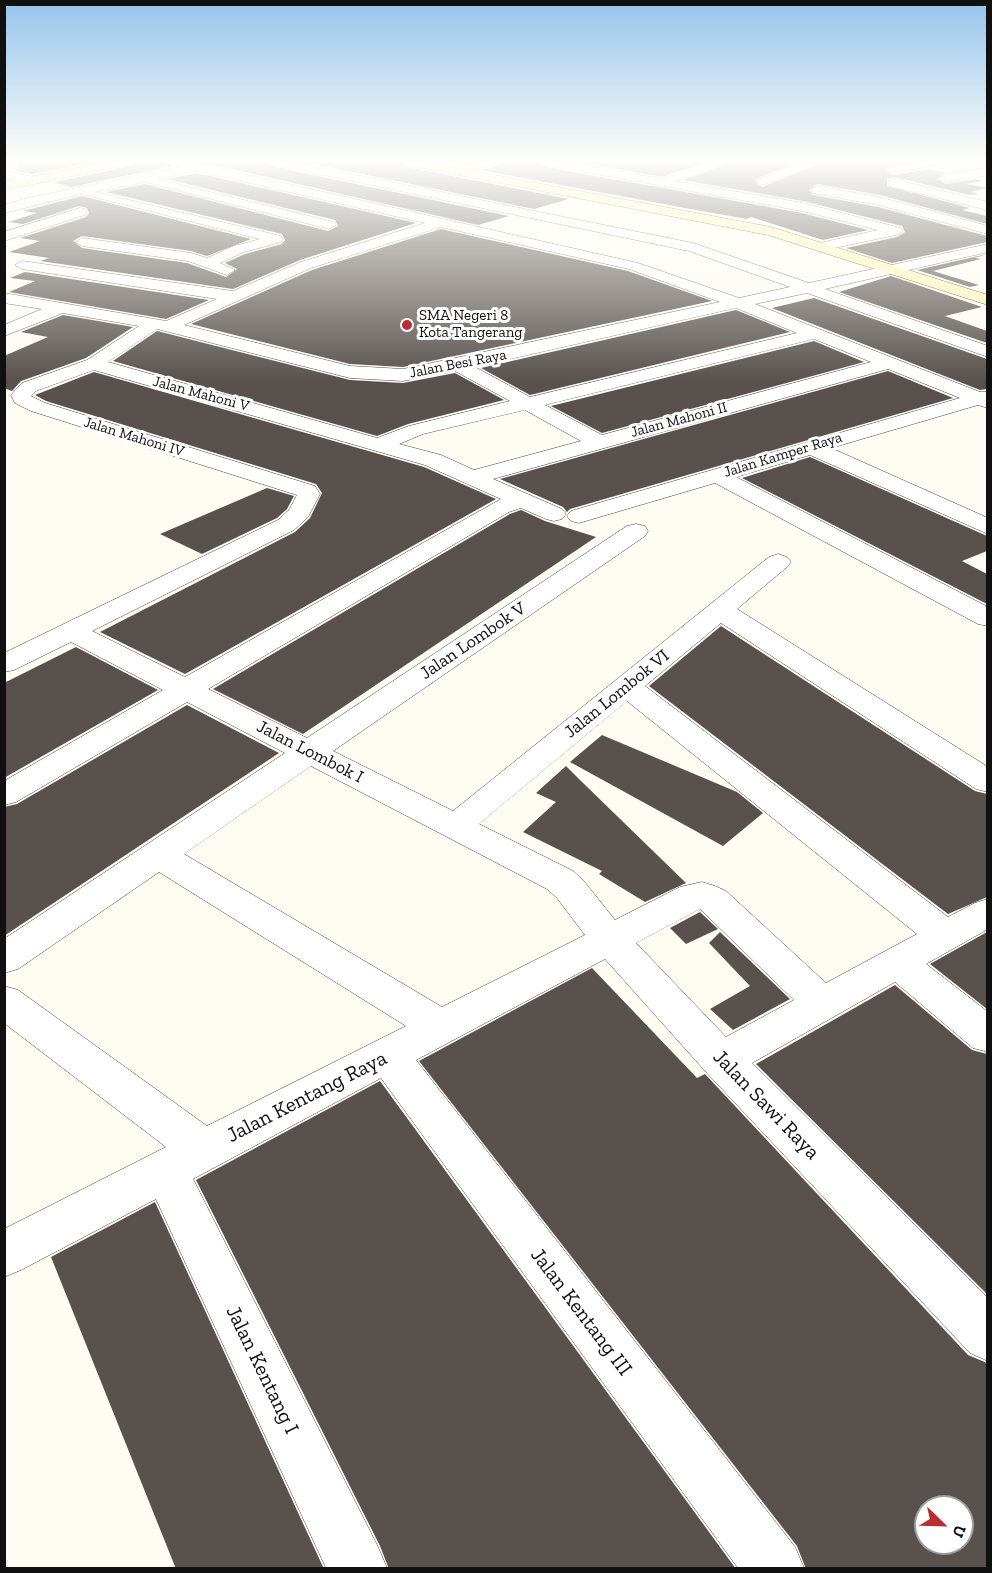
<!DOCTYPE html>
<style>
body{margin:0}
#map{position:relative;width:992px;height:1573px;overflow:hidden;background:#fefcf3;font-family:"Zilla Slab",serif}
canvas{display:block}
.frame{position:absolute;inset:0;border:6px solid #101010;pointer-events:none}
.north{position:absolute;left:914px;top:1495px;width:60px;height:60px;box-sizing:border-box;background:#fff;border:2px solid #9f9f9f;border-radius:50%;rotate:113deg;font-size:16px;font-weight:700;line-height:24px;text-align:center;color:#101010}
.north::after{content:'';display:block;margin:auto;width:21px;height:27px;background:#ba2e32;clip-path:polygon(50% 0,100% 100%,50% 72%,0 100%)}
</style>
<div id="map">
<canvas width="992" height="1573"></canvas>
<div class="frame"></div>
<div class="north">U</div>
</div>
<script>
const context = document.querySelector('canvas').getContext('2d');
context.lineJoin = 'round';
function fillPath(path, color) {
  context.fillStyle = color;
  context.fill(path, 'evenodd');
}
function stroke(path, color, width, dash) {
  context.strokeStyle = color;
  context.lineWidth = width;
  context.lineCap = dash ? 'butt' : 'round';
  context.setLineDash(dash || []);
  context.stroke(path);
}
function label(font, color, halo, rows, align = 'center') {
  context.font = font + ' "Zilla Slab",serif';
  context.lineWidth = 6;
  context.setLineDash([]);
  context.textBaseline = 'middle';
  context.strokeStyle = halo;
  context.fillStyle = color;
  for (const [text, x, y, turn = 0] of rows) {
    context.save();
    context.translate(x, y);
    context.rotate((+turn || 0) * Math.PI / 180);
    context.textAlign = isNaN(turn) ? turn : align;
    if (halo) context.strokeText(text, 0, 0);
    context.fillText(text, 0, 0);
    context.restore();
  }
}
fillPath(new Path2D(`
 M17,162h79l-64,12 -16,-3z
 M134,162h31l8,4 -102,21 -17,-5 72,-15z
 M201,162h66l8,5 234,49 -31,9z
 M303,162h96l8,5 162,32 -35,10z
 M499,162h39l8,5 256,46 66,17 -45,10 -72,-23 -4,2 -51,-9 -216,-40 16,-4z
 M579,162h129l-46,15z
 M735,162h64l-46,18 9,7 62,-25h77l3,1 -15,3 -4,4 8,5 36,-6 16,3 -7,7 8,5 30,-5 7,2 -16,3 20,4 -17,4 9,2 -9,1 -76,-18 -7,2v7l83,22 -8,2 25,6v8l-107,-29 -63,-11 -8,6 4,5 65,12 109,29v6l-95,21 -46,-15 51,-11 8,-5 -3,-6 -99,-25 -120,-21z
 M197,173l219,50 -116,37 -67,29 -193,-28 9,-3 -40,-6 31,-11 -20,-3 66,-21 3,-4 -2,-5 -8,-2 -56,18 -14,-2 28,-9 -14,-2 59,-15 169,43 -44,17 -16,-5 -109,-15 -9,5 9,7 105,15 39,14 11,-8 -12,-6 20,-9 37,-10 3,-4 -3,-6 -176,-42 39,-8 183,47 10,-5 -3,-6 -168,-41z
 M441,229l187,42 84,30 -309,66 -53,-3 -159,-40 121,-54z
 M987,254l-12,4 6,1 -48,12 46,14 -9,2 -53,-17z
 M25,272l184,28 -43,19 -157,-27 26,-11 -25,-3z
 M891,276l91,31 -37,9 42,15v12l-148,-51z
 M814,298l173,61v30l-7,1 -208,-82z
 M736,310l54,22 -260,63 -49,-27z
 M63,315l70,12 -47,31 -65,23 -9,10 -8,-3v-32l44,-19 -27,-5z
 M157,331l193,49 53,3 52,-10 49,27 -96,24 -31,12 -264,-75z
 M814,341l50,21 -262,71 -51,-27z
 M888,371l65,27 -383,111 -3,3 -4,-5 -63,-28z
 M94,372l330,95 72,32 -311,175 -85,-42 195,-100 15,-14 12,-25 -6,-9 -270,-83 -11,-6z
 M810,457l177,79v15l-25,10 25,13v30l-245,-126z
 M267,488l27,8 -7,13 -10,9 -75,36 -42,-20z
 M521,510l24,11 51,16 -293,197 -90,-45 297,-175z
 M721,626l254,165 12,3v103l-39,17 -299,-228z
 M76,647l82,43 -154,88v-95z
 M187,705l92,48 -275,183v-129l13,-3z
 M602,735l135,57 26,21 -40,33 -153,-84z
 M566,766l14,14 106,103 -41,19 -46,-28 3,-3 -79,-39 33,-30 -20,-9z
 M700,912l18,17 -32,15 -16,-16z
 M720,932l70,67 -57,31 -23,-21 40,-23 -41,-43z
 M987,932v77l-57,-45z
 M592,968l105,110 8,-4 263,281 19,8v206h-181l-9,-23 -378,-485zM926,1507h36v36h-36z
 M895,985l77,65 15,4v240l-231,-230z
 M380,1081l356,488h-347l-9,-23 -184,-366z
 M155,1202l169,367h-148l-125,-312z`), '#58514d');
const street = new Path2D(`
 M167,162l33,2 438,99 101,35 51,-11 -101,-36 -414,-86 -6,-3h23l401,81 116,40 179,-39v8l-163,37 163,57v11l-181,-64 -52,11 225,88h8v16l-10,-3 -147,43 157,70v16l-178,-79 -74,22 252,130v19l-10,-2 -263,-141 -136,40 -8,-2 -4,-5 4,-5 389,-113 -72,-29 -395,110 69,30 4,5 -4,5 -8,2 -8,-2 -25,-11 -12,4 -301,177 99,49 320,-212 9,-2 9,2 3,5 -3,5 -312,215 120,60 316,-254 9,-3 9,3 4,5 -4,5 -50,42 251,158v25l-12,-3 -255,-166 -76,63 303,231 27,-14 13,-4v30l-62,35 62,48v40l-15,-4 -78,-66 -143,81 236,235v63l-18,-8 -264,-281 -101,-113 -189,101 379,487 9,21h-66l-357,-490 -188,101 185,368 9,21h-61l-170,-369 -135,71 -17,7v-48l162,-82 -162,-124v-37l14,4 189,136 199,-100 -247,-154 -141,97 -14,4v-34l281,-186 -98,-51 -171,100 -12,3v-24l159,-91 -92,-48 -57,28 -10,2v-19l274,-133 11,-10 8,-15 -266,-84 -16,-8 -4,-8 11,-12 65,-23 52,-34 -76,-13 -59,23v-11l38,-16 -38,-6v-10l162,28 51,-22 -195,-30 -7,-4 7,-4 211,30 68,-29 124,-39 -228,-52 -40,8 177,43 2,3 -7,4 -184,-47 -50,10 186,44 2,3 -2,3 -37,10 -24,11 15,7 -8,5 -39,-14 -106,-15 -7,-4 7,-4 109,15 16,5 27,-12 26,-7 -178,-45 -78,19v-8l23,-7 154,-31zM441,227l188,42 91,33 -317,67 -53,-3 -166,-41 127,-57zM736,308l61,25 -267,64 -55,-30zM157,329l193,49 53,3 52,-10 55,30 -101,25 -32,12 -269,-76zM814,339l57,23 -269,73 -57,-30zM94,370l331,95 76,34 -316,178 -93,-46 202,-101 14,-13 12,-23 -5,-8 -270,-83 -14,-7 5,-5zM525,410l56,31 -107,29 -33,-15 -42,-11 24,-10zM627,701l290,233 -91,49 -100,-92 -11,-5 -13,-4 -22,5 -65,33 -32,-40 -10,-9 -94,-47zM311,766l236,123 10,9 28,37 -143,72 -258,-153zM700,909l94,91 -68,37 -90,-94z
 M477,162h20l-2,2 -41,10 -6,-3 2,-2z
 M540,162h26l96,17 53,-17h18l-59,19 129,22 98,25 2,3 -7,4 -76,16 -7,-4 2,-3 63,-14 -76,-19 -256,-46z
 M805,162h17l-57,22 -4,1 -6,-4z
 M917,162h25l-6,3 -43,8 -6,-3 2,-2z
 M988,168v7l-42,7 -6,-4 6,-4z
 M4,170l33,8 2,3 -6,4 -29,-8z
 M893,179l95,23v8l-99,-24v-6z
 M817,186l62,11 109,29v8l-110,-29 -65,-12 -2,-3z
 M80,208l5,1 2,3 -2,3 -81,26v-9z`);
const secondary = new Path2D(`
 M108,162h24l-6,3 -122,25v-8z
 M401,162h24l346,65 217,68v10l-220,-70 -361,-70z`);
stroke(street, '#434343', 1);
stroke(secondary, '#323232', 1);
fillPath(street, '#fff');
fillPath(secondary, '#fbf4b2');
const sky = context.createLinearGradient(0, 0, 0, 382);
sky.addColorStop(0, '#95c4ec');
sky.addColorStop(0.42, '#fffefa');
sky.addColorStop(1, '#fffefa00');
context.fillStyle = sky;
context.fillRect(0, 0, 992, 382);
for (const [x, y, r, color] of [
 [407,325,6,"#ba2e32"]
]) {
  const dot = new Path2D();
  dot.arc(x, y, r, 0, 2 * Math.PI);
  context.fillStyle = color;
  context.fill(dot);
  stroke(dot, '#fff', 2);
}
label('15px', '#101010', '#fff', [
 ["SMA Negeri 8",419,316],
 ["Kota Tangerang",419,333]
], 'left');
label('15px', '#101010', '#fff', [
 ["Jalan Besi Raya",458,364,-11],
 ["Jalan Mahoni V",201,394,15],
 ["Jalan Mahoni II",679,420,-15],
 ["Jalan Mahoni IV",134,437,17],
 ["Jalan Kamper Raya",783,455,-17]
]);
label('18px', '#101010', '#fff', [
 ["Jalan Lombok V",473,641,-34],
 ["Jalan Lombok VI",617,694,-39],
 ["Jalan Lombok I",310,752,27]
]);
label('21px', '#101010', '#fff', [
 ["Jalan Kentang Raya",307,1097,-27],
 ["Jalan Sawi Raya",766,1105,46],
 ["Jalan Kentang III",581,1312,53],
 ["Jalan Kentang I",262,1370,64]
]);
</script>
